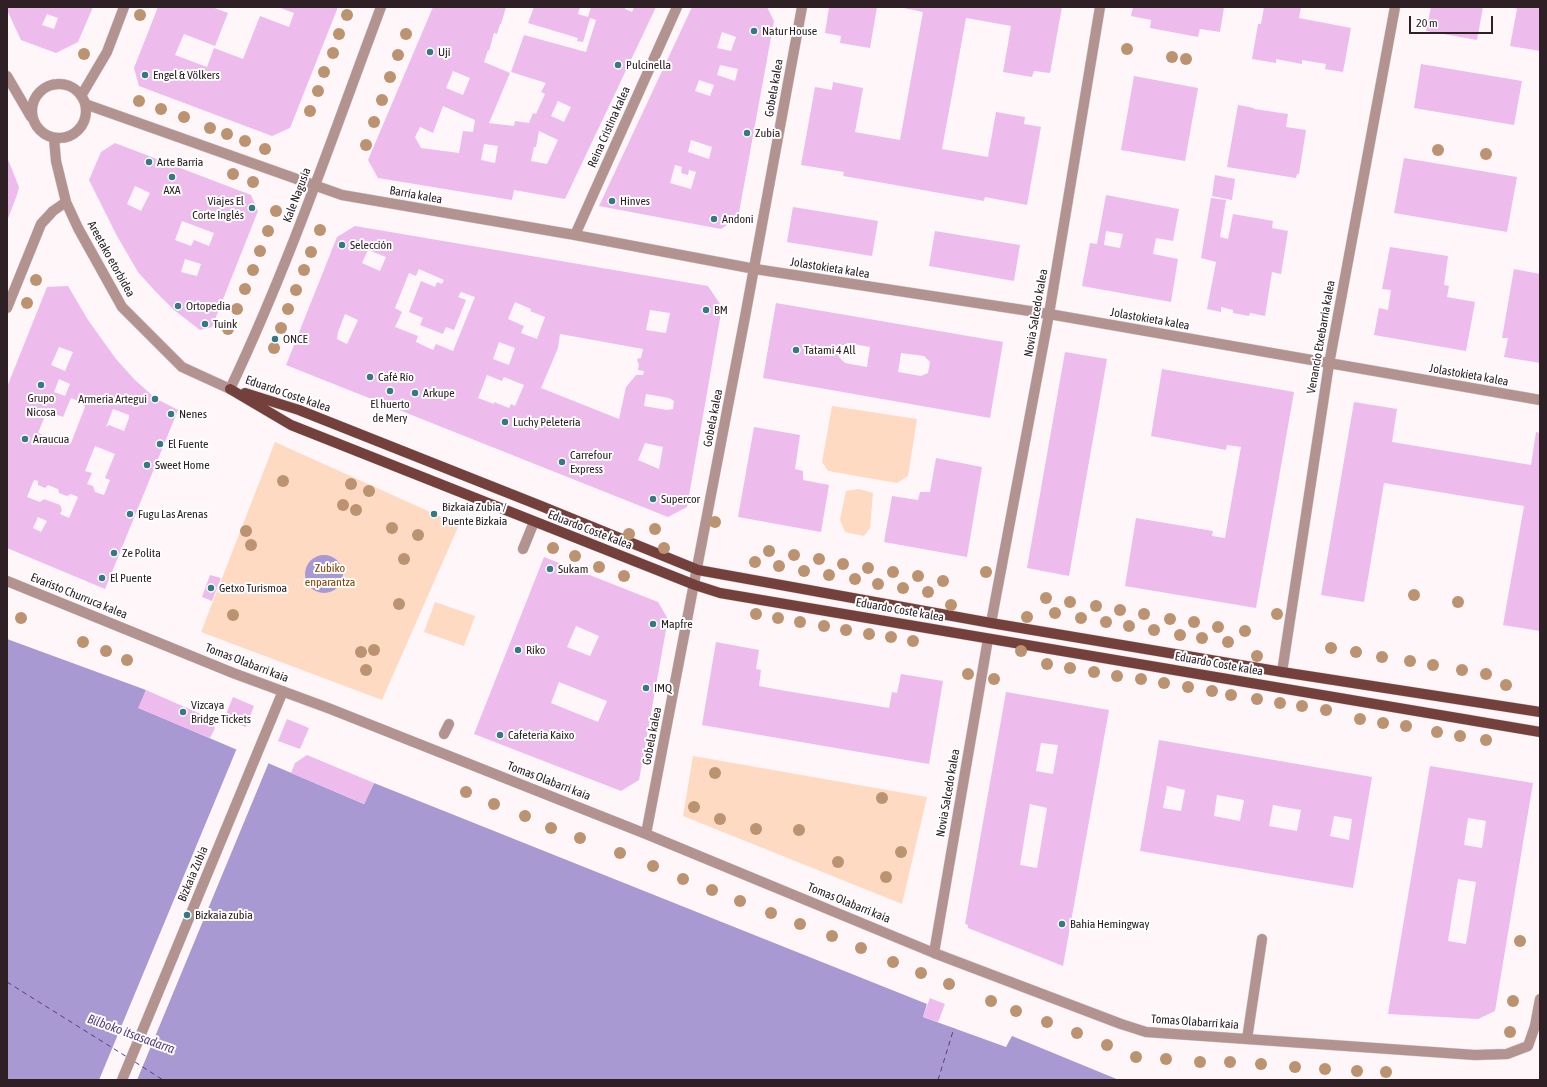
<!DOCTYPE html>
<meta charset="utf-8">
<style>
body{margin:0}
#map{position:relative;width:1547px;height:1087px;overflow:hidden;background:#fef6f9;font-family:"Asap Condensed",sans-serif}
canvas{display:block}
.frame{position:absolute;inset:0;border:8px solid #2e2025;pointer-events:none}
.scale{position:absolute;left:1409px;top:16px;width:84px;height:18px;box-sizing:border-box;border:2px solid #2e2025;border-top:0;padding-left:5px;font-size:12px;line-height:14px;white-space:nowrap;color:#2e2025;-webkit-text-stroke:3px #fff;paint-order:stroke}
</style>
<div id="map">
<canvas width="1547" height="1087"></canvas>
<div class="frame"></div>
<div class="scale">20 m</div>
</div>
<script>
const context = document.querySelector('canvas').getContext('2d');
context.lineJoin = 'round';
function fillPath(path, color) {
  context.fillStyle = color;
  context.fill(path, 'evenodd');
}
function stroke(path, color, width, dash) {
  context.strokeStyle = color;
  context.lineWidth = width;
  context.lineCap = dash ? 'butt' : 'round';
  context.setLineDash(dash || []);
  context.stroke(path);
}
function label(font, color, halo, rows, align = 'center') {
  context.font = font + ' "Asap Condensed",sans-serif';
  context.lineWidth = 4;
  context.setLineDash([]);
  context.textBaseline = 'middle';
  context.strokeStyle = halo;
  context.fillStyle = color;
  for (const [text, x, y, turn = 0] of rows) {
    context.save();
    context.translate(x, y);
    context.rotate((+turn || 0) * Math.PI / 180);
    context.textAlign = isNaN(turn) ? turn : align;
    if (halo) context.strokeText(text, 0, 0);
    context.fillText(text, 0, 0);
    context.restore();
  }
}
fillPath(new Path2D(`
 M832,406l85,13 -9,57 -11,7 -69,-12 -6,-9z
 M275,442l184,83 -77,175 -181,-68z
 M859,489l14,4 -3,35 -6,8 -19,-4 -5,-12 6,-29z
 M435,602l40,14 -11,30 -40,-14z
 M693,756l234,41 -25,107 -219,-88z`), '#fedac3');
fillPath(new Path2D(`
 M305 574a19 19 0 1 1 38 0a19 19 0 1 1-38 0Z
 M7,639l139,51 -7,18 225,96 10,-21 553,221 -4,13 83,30 6,-11 107,44h-1112z`), '#a999d3');
fillPath(new Path2D(`
 M237,748l32,14 -132,318h-38z`), '#fef6f9');
stroke(new Path2D(`
 M7,982l120,75
 M135,1062l28,18
 M938,1080l16,-52`), '#553d83', 1, [5, 4]);
fillPath(new Path2D(`
 M7,7h86l-15,35 -22,11 -35,-13 -14,-30zM47,14l11,4 -4,11 -12,-4z
 M158,7h54l16,6 -13,33 -31,-12 -9,21 32,12 7,-19 29,11 17,-43 29,11 5,-14 -16,-6h60l-48,121 -18,8 -133,-50 -5,-18z
 M433,7h73l-5,17h-1l-3,10 -3,-1 -5,18 -1,-1 -4,12 26,11 -21,50 25,3 1,-5 14,2 4,-10 3,1 9,-20 -4,-2 5,-9 -35,-11 13,-37 62,17 10,-32 -6,-2 -7,24 -6,-1 1,-3 -50,-15 6,-16h46l-2,7 10,3 3,-10h34v2l7,3 2,-5h22l-91,192 -51,-9 -2,10 -134,-22 -10,-18zM453,71l17,7 -7,17 -17,-7zM558,101l13,6 -7,15 -13,-6zM443,106l32,14 -2,12 -10,-1 -4,22 -38,-5 -6,-11 5,-10 13,6zM539,131l19,9 -11,24 -16,-3 3,-14h2zM484,144l14,2 -3,17 -14,-3z
 M692,7h75l7,14 -36,197 -17,11 -122,-23zM722,32l14,5 -5,14 -14,-3zM720,65l18,4 -3,12 -18,-6zM699,80l15,5 -4,11 -15,-5zM691,140l21,7 -3,12 -21,-7zM675,165l7,2 -1,6 7,2 1,-5 7,2 -5,17 -21,-6z
 M829,7h48l-7,41 -30,-5 1,-7 -16,-3z
 M899,7h163l-12,66 -16,-2 -2,6 -29,-5 8,-46 -45,-8 -24,131 46,8 8,-45 29,5 -1,7 17,3 -14,78 -42,-8 -1,4 -100,-18 -41,-7 1,-4 -43,-7 14,-78 17,3 1,-8 30,6 -8,44 45,8 23,-128z
 M1133,7h91l-4,25 -20,-3 -2,8 -48,-9 1,-8 -20,-4z
 M1264,7h37l-2,11 52,10 -8,44 -18,-3 1,-5 -24,-4v4l-26,-5v4l-24,-4 6,-35h3z
 M1431,7h52l-6,33 -51,-9z
 M1513,7h27v44l-30,-5 7,-37z
 M1421,64l101,17 -8,44 -100,-17z
 M1134,76l64,12 -13,73 -64,-11z
 M1238,105l16,3v1l34,5 -2,13 20,3 -7,44h-2l-1,4 -69,-11z
 M115,143l136,52 7,16 -46,116 -12,3 -26,-20 -18,-18 -18,-20 -21,-36 -28,-56 12,-28zM135,186l15,7 -9,18 -14,-7zM182,221l32,12 -5,13 -15,-6 -3,6 -16,-6zM185,259l16,5 -4,12 -16,-4z
 M7,157l12,30 -2,8 -10,26z
 M1404,158l113,19 -10,55 -113,-19z
 M1215,175l20,4 -3,21 -20,-4z
 M1106,195l73,14 -6,32 -17,-3 -3,16 25,5 -7,43 -89,-16 8,-43 7,1zM1106,231l17,3 -3,14 -16,-3z
 M1211,198l15,2 -6,37 8,2 5,-25 40,7 -1,7 16,3 -7,43 -9,-2 -7,44 -15,-3 -1,3 -16,-3v-3l-12,-3v5l-14,-3 9,-47 -15,-4z
 M793,207l85,14 -6,35 -85,-14z
 M355,226l353,60 14,21 -35,200 -19,10 -382,-152 51,-128zM368,250l18,7 -6,14 -18,-8zM419,269l25,11 -2,4 -5,-2 -2,5 -14,-6 -12,31 14,6 -3,7 23,9 3,-7 8,3 12,-30 -8,-3 3,-5 14,5 -22,54 -17,-7 -3,6 -17,-8 2,-6 -23,-9 7,-15 -7,-4 14,-35 7,3zM515,302l16,7 -1,2 15,6 -8,22 -16,-6 3,-7 -16,-7zM650,310l20,3 -4,20 -20,-3zM345,314l13,6 -11,24 -10,-5 1,-7zM560,334l83,15 -2,9 -4,1 2,6 -1,5 6,1 -1,4h-7l-10,12 -7,32 -78,-31 17,-40zM499,342l16,6 -6,17 -16,-6zM487,375l15,6 2,-4 20,8 -9,21 -4,-2 -2,4 -15,-6v2l-16,-6zM646,394l23,4 5,3 -1,8 -6,1 -23,-4zM645,443l18,4 -4,22 -21,-9z
 M935,231l85,14 -6,36 -85,-15z
 M1390,247l58,9 -4,29 5,1 -2,11 28,5 -9,49 -92,-16 5,-27 9,2 3,-20 -9,-1z
 M1514,269l26,5v89l-36,-6 4,-19h-6z
 M68,286l20,34 28,39 18,20 21,19 23,12 -73,179 -98,-41v-161l40,-100zM59,347l14,5 -8,19 -14,-6zM59,379l11,5 -5,12 -11,-4zM71,398l12,5 2,4 -14,36 -16,-6 -1,2 -16,-6 9,-22 16,6zM113,409l16,6v3l-5,13 -15,-6 -3,2zM95,446l20,8 -10,24 5,2 -6,15 -9,-3 -2,-6 -6,-2 5,-11 -7,-2zM34,480l4,1v4l7,3 3,-3 10,4 1,4 8,3 4,-2 7,3 -9,21 -9,-4 2,-4 -2,-5 -16,-6 -4,3 -13,-5zM38,517l9,4 -6,11 -8,-4z
 M776,303l227,39 -13,76 -227,-40zM848,343l22,4 -3,20 -22,-4 -6,-6 2,-11zM901,353l23,3 6,6 -2,11 -7,3 -23,-4z
 M1065,352l42,7 -38,217 -42,-8z
 M1162,369l132,23 -38,216 -131,-22 11,-68 77,13 -1,5 13,2 16,-91 -14,-2 -1,5 -75,-14z
 M1354,402l43,7 -5,33 139,23 5,-33 4,1v198l-37,-6 21,-119 -140,-23 -20,119 -43,-7z
 M754,427l46,8 -5,34 8,2v9l26,5 -8,47 -83,-15z
 M936,458l46,9 -15,90 -83,-15 8,-46 26,4 2,-8h10z
 M544,557l114,45 10,17 -29,161 -18,11 -147,-57zM576,626l23,10 -9,20 -23,-9zM559,682l48,19 -9,21 -47,-19z
 M210,575l11,3 -9,23 -10,-4z
 M716,642l43,8 -3,19 5,1 -2,16 27,5 103,17 3,-16 5,1 4,-19 42,7 -14,83 -227,-39z
 M146,690l66,29 3,9 -5,10 -72,-30z
 M1006,692l103,18 -46,256 -95,-38v-3l-3,-1zM1041,743l17,2 -5,29 -17,-3zM1030,804l17,4 -10,60 -17,-3z
 M233,697l21,9 -8,21 -22,-8z
 M287,719l22,9 -9,21 -22,-8z
 M1159,740l213,37 -19,111 -213,-37zM1167,786l18,4 -4,21 -18,-3zM1217,795l27,5 -4,21 -26,-5zM1273,805l28,5 -4,21 -28,-5zM1334,816l18,3 -3,21 -19,-4z
 M307,755l67,28 -10,21 -73,-31 4,-10z
 M1430,766l103,17 -38,228 -17,8 -90,-5zM1468,818l18,3 -4,27 -18,-3zM1458,879l18,3 -10,62 -18,-3z
 M930,998l15,6 -7,18 -15,-5z`), '#edbcec');
const minor = new Path2D(`
 M7,76l24,41
 M32 111a27 27 0 1 1 54 0a27 27 0 1 1-54 0Z
 M81,96l26,-44 17,-45
 M85,104l257,91 233,40 180,34 294,45 491,86
 M54,138l2,23 10,41 12,26 44,79 60,60 48,22c59,-124 103,-254 151,-382
 M575,235l102,-228
 M7,308l34,-84 12,-13 13,-9
 M523,549l11,-27
 M7,581l226,92 95,35 318,126 288,119 187,71 25,8 329,23 32,-1 21,-8 7,-20 5,-27
 M991,623l58,-309 51,-307
 M1282,672l47,-308 66,-357
 M444,734l5,-10
 M646,834c54,-275 106,-551 156,-827
 M934,953l54,-314
 M1247,1039l15,-100
 M122,1080l161,-389`);
const major = new Path2D(`
 M230,389l61,36 404,160 25,8 820,139
 M245,393l54,17 242,96 157,64 293,53 291,49 258,40`);
stroke(minor, '#d9cfd3', 11);
stroke(major, '#d9cfd3', 11);
stroke(minor, '#b2938f', 10);
stroke(major, '#73403c', 10);
context.fillStyle = '#bc9370';
for (const [x, y] of [
 [140,15],
 [347,15],
 [339,34],
 [406,34],
 [1127,49],
 [333,53],
 [84,54],
 [398,55],
 [1172,57],
 [1186,59],
 [324,72],
 [390,77],
 [318,91],
 [382,100],
 [139,101],
 [161,109],
 [310,111],
 [184,117],
 [374,122],
 [210,128],
 [227,134],
 [245,141],
 [366,145],
 [265,149],
 [1438,150],
 [1486,154],
 [233,174],
 [253,182],
 [276,211],
 [320,230],
 [268,231],
 [260,251],
 [311,252],
 [253,270],
 [304,270],
 [36,280],
 [245,289],
 [296,290],
 [27,303],
 [237,309],
 [288,309],
 [281,328],
 [228,329],
 [274,348],
 [283,481],
 [351,484],
 [369,491],
 [343,505],
 [356,510],
 [715,522],
 [392,528],
 [655,529],
 [246,531],
 [629,534],
 [418,535],
 [251,545],
 [553,548],
 [664,548],
 [769,551],
 [794,555],
 [575,556],
 [404,559],
 [819,559],
 [755,562],
 [843,564],
 [779,566],
 [599,567],
 [868,568],
 [804,571],
 [893,572],
 [986,572],
 [829,575],
 [624,576],
 [918,576],
 [855,579],
 [943,581],
 [878,584],
 [903,588],
 [928,592],
 [1414,595],
 [1046,598],
 [1070,602],
 [1458,602],
 [399,604],
 [951,605],
 [1096,606],
 [1120,610],
 [1055,613],
 [756,614],
 [1144,614],
 [1277,614],
 [233,615],
 [1027,617],
 [21,618],
 [778,618],
 [1081,618],
 [1170,619],
 [800,622],
 [1106,622],
 [1194,622],
 [824,626],
 [1129,626],
 [1218,627],
 [846,630],
 [1154,630],
 [1245,631],
 [869,634],
 [1180,635],
 [891,637],
 [1202,638],
 [913,641],
 [83,642],
 [1228,642],
 [1331,648],
 [374,650],
 [106,651],
 [1021,651],
 [361,652],
 [1356,652],
 [1257,656],
 [1382,657],
 [127,660],
 [1410,661],
 [1047,664],
 [1433,665],
 [1070,668],
 [366,670],
 [1462,670],
 [1094,672],
 [968,674],
 [1486,674],
 [1117,676],
 [994,679],
 [1141,679],
 [1164,683],
 [1506,685],
 [1188,687],
 [1212,691],
 [1231,695],
 [1257,699],
 [1280,703],
 [1302,706],
 [1326,710],
 [1360,719],
 [1383,723],
 [1406,726],
 [1437,732],
 [1460,736],
 [1486,740],
 [715,773],
 [466,792],
 [882,798],
 [494,804],
 [694,807],
 [525,816],
 [720,819],
 [551,828],
 [756,829],
 [799,830],
 [580,838],
 [901,852],
 [620,853],
 [838,862],
 [653,866],
 [886,877],
 [683,879],
 [712,890],
 [740,901],
 [771,913],
 [800,924],
 [832,936],
 [1520,941],
 [861,948],
 [893,962],
 [921,973],
 [949,984],
 [991,1001],
 [1513,1001],
 [1016,1011],
 [1047,1022],
 [1510,1032],
 [1077,1033],
 [1107,1045],
 [1136,1057],
 [1166,1059],
 [1200,1062],
 [1230,1062],
 [1261,1064],
 [1295,1067],
 [1325,1069],
 [1357,1071],
 [1386,1072]
]) {
  context.beginPath();
  context.arc(x, y, 6, 0, 2 * Math.PI);
  context.fill();
}
for (const [x, y, r, color] of [
 [754,31,4,"#337a85"],
 [430,52,4,"#337a85"],
 [618,65,4,"#337a85"],
 [145,75,4,"#337a85"],
 [747,133,4,"#337a85"],
 [149,162,4,"#337a85"],
 [172,177,4,"#337a85"],
 [612,201,4,"#337a85"],
 [252,208,4,"#337a85"],
 [714,219,4,"#337a85"],
 [342,245,4,"#337a85"],
 [178,306,4,"#337a85"],
 [706,310,4,"#337a85"],
 [205,324,4,"#337a85"],
 [275,339,4,"#337a85"],
 [796,350,4,"#337a85"],
 [370,377,4,"#337a85"],
 [41,385,4,"#337a85"],
 [390,391,4,"#337a85"],
 [415,393,4,"#337a85"],
 [155,399,4,"#337a85"],
 [171,414,4,"#337a85"],
 [505,422,4,"#337a85"],
 [25,439,4,"#337a85"],
 [160,444,4,"#337a85"],
 [562,462,4,"#337a85"],
 [147,465,4,"#337a85"],
 [653,499,4,"#337a85"],
 [130,514,4,"#337a85"],
 [434,514,4,"#337a85"],
 [114,553,4,"#337a85"],
 [550,569,4,"#337a85"],
 [102,578,4,"#337a85"],
 [211,588,4,"#337a85"],
 [653,624,4,"#337a85"],
 [518,650,4,"#337a85"],
 [646,688,4,"#337a85"],
 [183,712,4,"#337a85"],
 [500,735,4,"#337a85"],
 [187,915,4,"#337a85"],
 [1062,924,4,"#337a85"]
]) {
  const dot = new Path2D();
  dot.arc(x, y, r, 0, 2 * Math.PI);
  context.fillStyle = color;
  context.fill(dot);
  stroke(dot, '#fff', 1.5);
}
label('12px', '#2e2025', '#fff', [
 ["Natur House",762,31],
 ["Uji",438,52],
 ["Pulcinella",626,65],
 ["Engel & Völkers",153,75],
 ["Zubia",755,133],
 ["Arte Barria",157,162],
 ["AXA",172,190,"center"],
 ["Viajes El",244,201,"right"],
 ["Corte Inglés",244,215,"right"],
 ["Hinves",620,201],
 ["Andoni",722,219],
 ["Selección",350,245],
 ["Ortopedia",186,306],
 ["BM",714,310],
 ["Tuink",213,324],
 ["ONCE",283,339],
 ["Tatami 4 All",804,350],
 ["Café Río",378,377],
 ["Arkupe",423,393],
 ["Grupo",41,398,"center"],
 ["Nicosa",41,412,"center"],
 ["Armeria Artegui",147,399,"right"],
 ["El huerto",390,404,"center"],
 ["de Mery",390,418,"center"],
 ["Nenes",179,414],
 ["Luchy Peletería",513,422],
 ["Araucua",33,439],
 ["El Fuente",168,444],
 ["Carrefour",570,455],
 ["Express",570,469],
 ["Sweet Home",155,465],
 ["Supercor",661,499],
 ["Bizkaia Zubia /",442,507],
 ["Puente Bizkaia",442,521],
 ["Fugu Las Arenas",138,514],
 ["Ze Polita",122,553],
 ["Sukam",558,569],
 ["El Puente",110,578],
 ["Getxo Turismoa",219,588],
 ["Mapfre",661,624],
 ["Riko",526,650],
 ["IMQ",654,688],
 ["Vizcaya",191,705],
 ["Bridge Tickets",191,719],
 ["Cafeteria Kaixo",508,735],
 ["Bizkaia zubia",195,915],
 ["Bahia Hemingway",1070,924]
], 'left');
label('12px', '#2e2025', '#fff', [
 ["Gobela kalea",774,88,-80],
 ["Reina Cristina kalea",609,127,-66],
 ["Kale Nagusia",297,195,-69],
 ["Barria kalea",416,195,10],
 ["Areetako etorbidea",111,259,61],
 ["Jolastokieta kalea",830,268,9],
 ["Novia Salcedo kalea",1036,313,-80],
 ["Jolastokieta kalea",1150,319,10],
 ["Venancio Etxebarria kalea",1321,337,-80],
 ["Jolastokieta kalea",1469,375,10],
 ["Eduardo Coste kalea",288,394,19],
 ["Gobela kalea",713,418,-79],
 ["Eduardo Coste kalea",590,530,21],
 ["Evaristo Churruca kalea",79,596,22],
 ["Eduardo Coste kalea",900,610,10],
 ["Tomas Olabarri kaia",247,663,21],
 ["Eduardo Coste kalea",1219,664,10],
 ["Gobela kalea",652,736,-79],
 ["Tomas Olabarri kaia",549,781,21],
 ["Novia Salcedo kalea",948,793,-80],
 ["Bizkaia Zubia",193,874,-67],
 ["Tomas Olabarri kaia",849,903,22],
 ["Tomas Olabarri kaia",1195,1022,4]
]);
label('12px', '#864200', '#fff', [
 ["Zubiko",330,568],
 ["enparantza",330,582]
]);
label('italic 13px', '#553d83', '#fff', [
 ["Bilboko itsasadarra",131,1034,20]
]);
</script>
